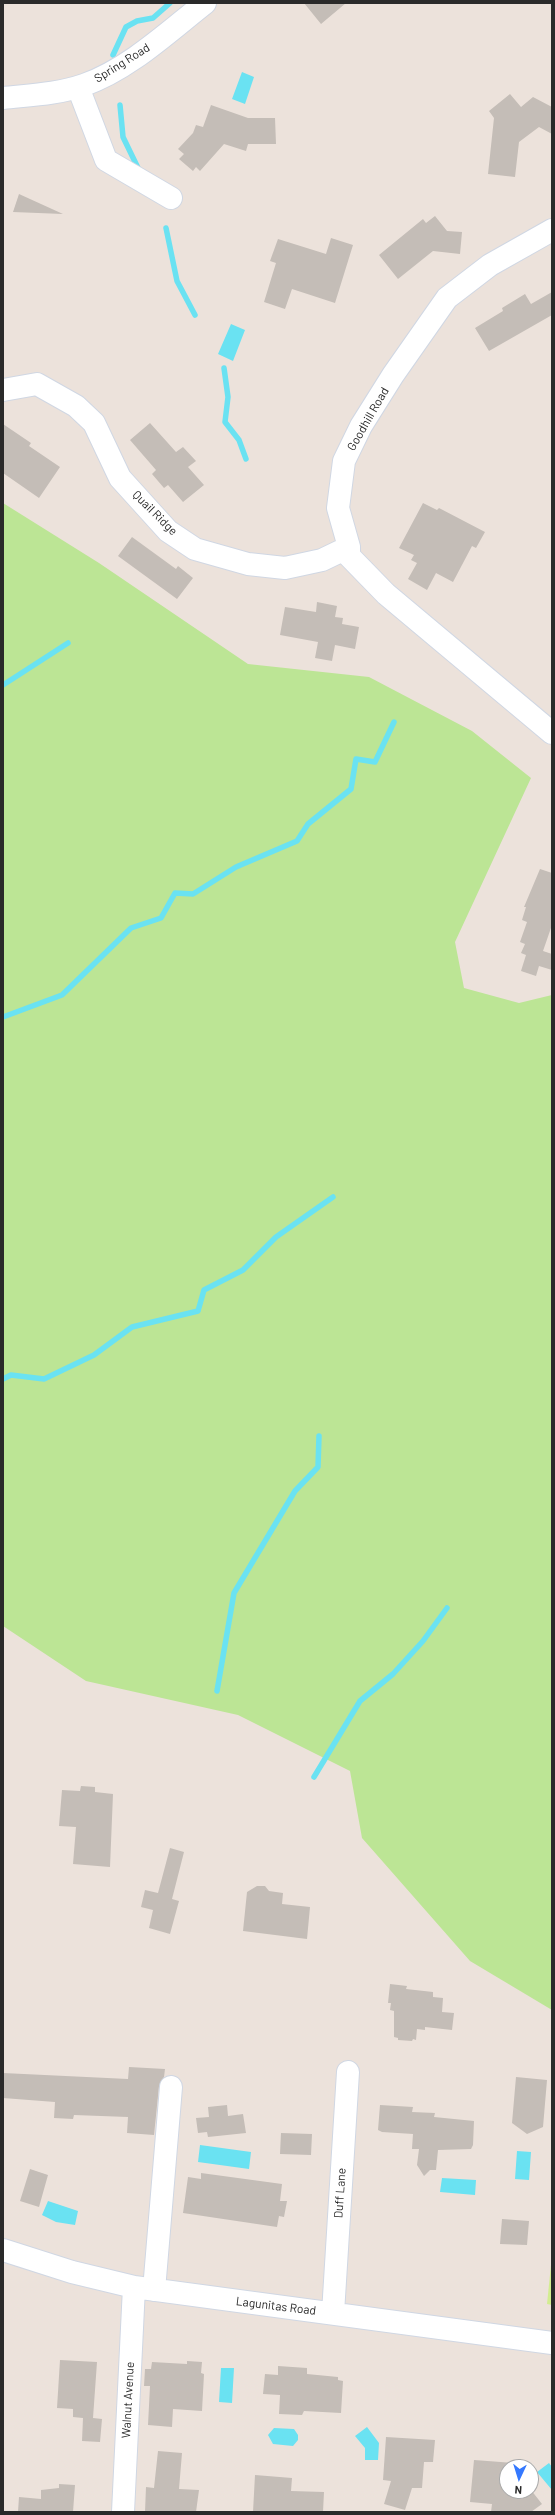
<!DOCTYPE html>
<style>
body{margin:0}
#map{position:relative;width:555px;height:2515px;overflow:hidden;background:#ece2db;font-family:Barlow,sans-serif}
canvas{display:block}
.frame{position:absolute;inset:0;border:4px solid #2a2a2a;pointer-events:none}
.north{position:absolute;left:499px;top:2459px;width:40px;height:40px;box-sizing:border-box;background:#fff;border:1px solid #aaa;border-radius:50%;rotate:184deg;font-size:11px;font-weight:700;line-height:16px;text-align:center;color:#2a2a2a}
.north::after{content:'';display:block;margin:auto;width:14px;height:18px;background:#3579ff;clip-path:polygon(50% 0,100% 100%,50% 72%,0 100%)}
</style>
<div id="map">
<canvas width="555" height="2515"></canvas>
<div class="frame"></div>
<div class="north">N</div>
</div>
<script>
const context = document.querySelector('canvas').getContext('2d');
context.lineJoin = 'round';
function fillPath(path, color) {
  context.fillStyle = color;
  context.fill(path, 'evenodd');
}
function stroke(path, color, width, dash) {
  context.strokeStyle = color;
  context.lineWidth = width;
  context.lineCap = dash ? 'butt' : 'round';
  context.setLineDash(dash || []);
  context.stroke(path);
}
function label(font, color, halo, rows, align = 'center') {
  context.font = font + ' Barlow,sans-serif';
  context.lineWidth = 3.5;
  context.setLineDash([]);
  context.textBaseline = 'middle';
  context.strokeStyle = halo;
  context.fillStyle = color;
  for (const [text, x, y, turn = 0] of rows) {
    context.save();
    context.translate(x, y);
    context.rotate((+turn || 0) * Math.PI / 180);
    context.textAlign = isNaN(turn) ? turn : align;
    if (halo) context.strokeText(text, 0, 0);
    context.fillText(text, 0, 0);
    context.restore();
  }
}
fillPath(new Path2D(`
 M3,503l96,60 149,101 121,13 103,54 59,47 -76,164 9,46 55,15 33,-8v1015l-82,-49 -108,-123 -12,-67 -112,-56 -152,-34 -83,-55z`), '#bce595');
fillPath(new Path2D(`
 M552,2255v50l-5,-1z`), '#d3ed91');
fillPath(new Path2D(`
 M242,72l12,5 -9,27 -13,-5z
 M231,324l14,6 -12,31 -15,-7z
 M200,2145l51,7 -2,17 -51,-7z
 M517,2151l14,1 -2,28 -14,-1z
 M442,2178l34,2 -1,15 -35,-3z
 M48,2201l30,10 -3,14 -19,-3 -14,-7z
 M221,2368h13l-2,35 -13,-1z
 M367,2427l12,16 -1,17h-13v-12l-10,-12z
 M274,2428l20,1 4,6v5l-5,6 -20,-2 -5,-9z
 M549,2463l3,4v23l-15,-18z`), '#6ae2f2');
stroke(new Path2D(`
 M113,55l13,-28 11,-6 16,-3 17,-15
 M120,105l3,32 15,31
 M166,228l11,53 18,34
 M224,368l4,29 -3,25 14,18 7,19
 M3,685l65,-42
 M3,1017l59,-22 69,-67 30,-10 14,-25 18,1 43,-27 61,-26 11,-17 43,-35 5,-30 19,3 19,-40
 M3,1379l8,-4 33,4 50,-24 38,-28 66,-16 6,-21 39,-20 33,-33 57,-40
 M217,1691l17,-98 61,-102 23,-24 1,-31
 M314,1777l46,-76 33,-27 30,-33 24,-33`), '#6ae2f2', 5.5);
fillPath(new Path2D(`
 M304,3h42l-25,21z
 M510,94l11,13 12,-10 19,10v27l-13,-7 -20,15 -4,35 -27,-3 6,-56 -5,-7z
 M211,105l37,13h27l1,26h-28l-2,7 -22,-7 -24,27 -4,-4 -3,4 -14,-12 5,-5 -6,-5 15,-16 3,-8 7,2z
 M19,194l44,20 -50,-2z
 M435,216l12,15 15,1 -2,22 -27,-3 -35,28 -19,-24 44,-36 3,4z
 M331,238l22,7 -18,58 -43,-14 -7,20 -21,-7 12,-39 -6,-2 8,-22 48,15z
 M552,292v23l-63,36 -14,-23 28,-17 -1,-3 23,-14 6,10z
 M150,423l26,29 7,-5 13,14 -8,6 16,18 -21,17 -15,-17 -4,3 -12,-14 4,-4 -26,-30z
 M3,424l28,19 -2,3 31,21 -21,31 -36,-25z
 M423,503l14,7 2,-2 46,24 -9,16 -4,-2 -19,36 -17,-9 -9,17 -19,-11 9,-16 -6,-3 3,-5 -15,-7z
 M132,537l44,32 2,-3 15,12 -16,21 -59,-43z
 M317,602l20,4 -2,11 8,1 -1,6 17,3 -4,22 -20,-4 -3,16 -17,-3 3,-16 -38,-7 5,-28 31,5z
 M540,869l12,4v52l-9,26 9,3v16l-13,-4 -3,10 -15,-5 5,-16 -5,-2 4,-9 -5,-2 7,-20 -5,-2 4,-13h-2z
 M81,1786l14,1v5l18,2 -3,73 -37,-3 3,-37 -17,-1 3,-36 18,1z
 M170,1848l14,4 -12,47 7,2 -9,33 -21,-6 4,-18 -12,-3 4,-17 13,3z
 M257,1886h8l4,5 14,2 -1,11 28,3 -3,32 -64,-8 4,-39z
 M390,1984l17,2 -1,3 27,3v5l10,1 -1,14 12,1 -2,17 -27,-3v3l-8,-1 -1,11 -3,-1 -1,2 -14,-1v-2l-4,-1v-26l-4,-1 1,-7h-3z
 M129,2067l36,2 -1,8 -5,9 -5,49 -27,-2 1,-16 -54,-2 -1,4 -19,-1 1,-16 -52,-4v-25l125,6z
 M516,2077l31,3 -4,47 -16,7 -15,-11z
 M227,2105l1,11 15,-2 3,19 -38,4 -1,-5 -9,1 -2,-15 13,-1 -1,-10z
 M380,2105l33,2 -1,5 23,1 -1,4 40,4 -1,24 -2,4 -33,1 -2,20h-6l-6,6 -7,-11 2,-16h-7l1,-15 -31,-2 -4,-2z
 M281,2133l31,1 -1,21 -31,-1z
 M30,2169l18,6 -9,32 -19,-6z
 M201,2173l81,11 -2,17h7l-3,16 -5,-1 -2,11 -94,-14 5,-36 13,2z
 M502,2219l27,2 -2,24 -27,-1z
 M60,2360l37,2 -4,56 9,1 -2,23 -18,-1 1,-23 -10,-1v-8l-16,-1z
 M187,2361l15,1 -1,11 3,1 -2,37 -29,-2 -1,18 -24,-2 2,-39h-6l1,-17h6l1,-7 35,2z
 M278,2366l29,2v6l31,3v3l5,1 -2,32 -37,-2 -2,4 -23,-1 1,-19 -17,-1 2,-20 13,1z
 M386,2437l49,3 -2,22h-9l-2,26h-10l-7,22 -21,-6 7,-23 -8,-1z
 M158,2451l24,2 -3,36 20,1 -3,22h-51l1,-25 8,1z
 M474,2460l40,3 -1,4h-6v24l24,-1 11,14 -11,8h-40l1,-8 -22,-2z
 M255,2475l37,3 -1,13 33,1 -1,20h-70z
 M59,2484l16,1 -2,27h-55l1,-15 22,2v-9l18,-2z`), '#c4bdb7');
const minor = new Path2D(`
 M78,87l28,73 65,38
 M3,98c27,-3 55,-4 81,-13 45,-16 84,-53 121,-82
 M552,230l-62,35 -43,33 -54,77 -32,51 -17,35 -6,47 11,39v9l37,38 166,139
 M3,390l34,-6 39,22 18,17 26,55 48,53 27,18 53,15 37,4 37,-8 27,-13
 M3,2250l69,22 62,15 418,56
 M154,2290l17,-203
 M333,2313l15,-241
 M123,2512l11,-225`);
stroke(minor, '#d0d7e3', 24);
stroke(minor, '#fff', 22);
label('12px', '#2a2a2a', '#fff', [
 ["Spring Road",122,63,-32],
 ["Goodhill Road",368,419,-60],
 ["Quail Ridge",155,513,45],
 ["Duff Lane",340,2193,-86],
 ["Lagunitas Road",276,2306,7],
 ["Walnut Avenue",128,2400,-87]
]);
</script>
